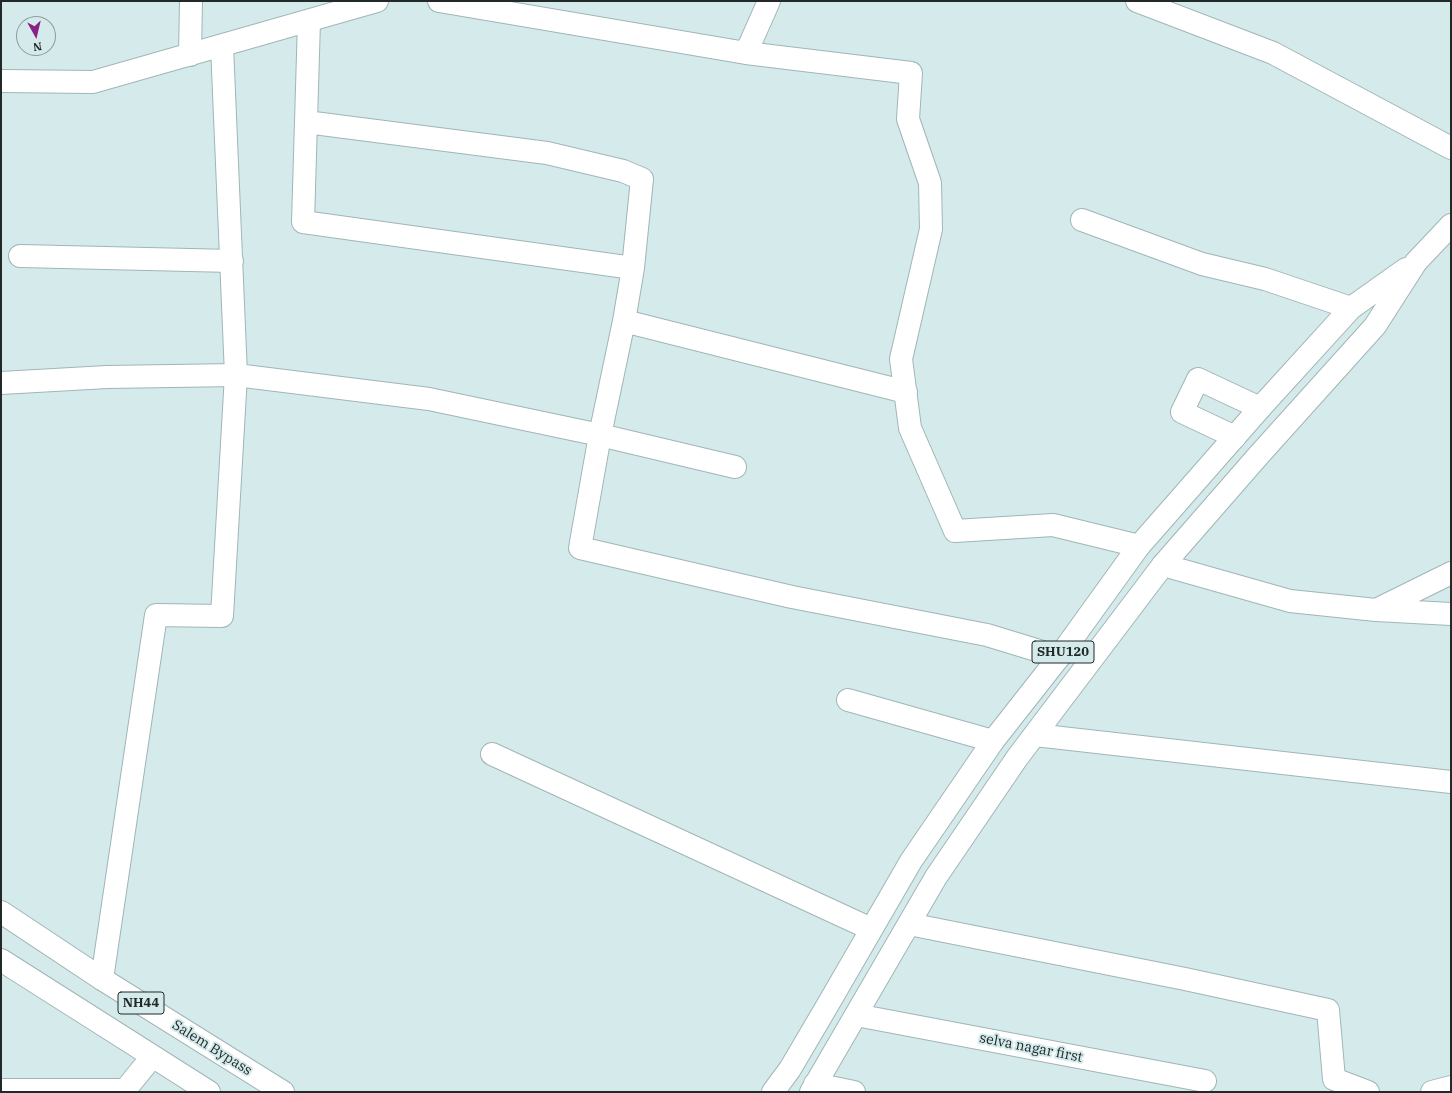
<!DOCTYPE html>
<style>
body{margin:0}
#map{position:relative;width:1452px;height:1093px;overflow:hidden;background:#d4eaeb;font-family:"IBM Plex Serif",serif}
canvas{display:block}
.frame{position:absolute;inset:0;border:2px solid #212929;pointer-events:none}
.north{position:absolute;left:16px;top:16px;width:40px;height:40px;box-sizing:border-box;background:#d4eaeb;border:1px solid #8c9d9d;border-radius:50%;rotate:172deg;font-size:11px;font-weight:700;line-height:16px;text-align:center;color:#212929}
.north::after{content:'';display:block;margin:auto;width:14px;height:18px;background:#892187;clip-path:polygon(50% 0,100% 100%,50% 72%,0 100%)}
</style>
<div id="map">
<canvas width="1452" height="1093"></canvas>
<div class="frame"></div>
<div class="north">N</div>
</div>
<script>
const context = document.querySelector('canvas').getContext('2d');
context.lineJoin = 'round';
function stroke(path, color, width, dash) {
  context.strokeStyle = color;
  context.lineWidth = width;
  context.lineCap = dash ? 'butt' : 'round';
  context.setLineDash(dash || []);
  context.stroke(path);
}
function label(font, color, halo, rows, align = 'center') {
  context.font = font + ' "IBM Plex Serif",serif';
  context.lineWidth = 4;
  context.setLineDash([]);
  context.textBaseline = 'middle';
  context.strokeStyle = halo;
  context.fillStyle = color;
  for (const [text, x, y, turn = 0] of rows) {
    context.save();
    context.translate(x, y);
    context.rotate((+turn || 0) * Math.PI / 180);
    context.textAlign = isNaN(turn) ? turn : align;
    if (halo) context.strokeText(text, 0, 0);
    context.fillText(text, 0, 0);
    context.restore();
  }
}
const minor = new Path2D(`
 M439,1l307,52 23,-52
 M1137,1l136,52 178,95
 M309,21l-6,201 330,46 -9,53 282,71
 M222,46l14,329 193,24 171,36 24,-114
 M746,53l165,20 -3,46 22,64 1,46 -30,130 9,69 45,103 98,-6 86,21
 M190,55l1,-54
 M1,81l92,1 284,-81
 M306,122l241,31 76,18 19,8 -9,89
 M1082,220l120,44 63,15 86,29
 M20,256l212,5
 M1,383l106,-6 129,-2 -14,241 -66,-1 -54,364
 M1235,437l-53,-25 16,-33 62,29
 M735,467l-135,-32 -20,113 212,49 195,38 72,22
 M1163,565l127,36 86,9 75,-37
 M1376,610l75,4
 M848,700l145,41
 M1035,735l416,47
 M492,754l379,175
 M909,924l276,55 143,31 6,69 34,13
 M856,1015l349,66
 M815,1084l39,8
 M1,1090h124l27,-33
 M1432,1092l19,-5`);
const major = new Path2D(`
 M773,1092l17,-23 40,-68 81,-140 82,-120 66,-84 80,-111 121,-138 91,-100 55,-39
 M811,1092l125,-215 81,-119 146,-193 95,-109 117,-130 41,-64 35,-37`);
const highway = new Path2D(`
 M1,912l101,67 181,113
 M1,960l208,132`);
stroke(minor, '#a1b5b7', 24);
stroke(major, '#a1b5b7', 24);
stroke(highway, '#a1b5b7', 24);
stroke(minor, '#fff', 22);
stroke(major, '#fff', 22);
stroke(highway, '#fff', 22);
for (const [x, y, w] of [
 [1063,652,62],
 [141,1003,46]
]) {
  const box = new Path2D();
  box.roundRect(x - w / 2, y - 11, w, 22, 3);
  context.fillStyle = '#d4eaeb';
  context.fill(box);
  stroke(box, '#212929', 1);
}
label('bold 13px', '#212929', null, [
 ["SHU120",1063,652],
 ["NH44",141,1003]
]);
label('14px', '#212929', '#d4eaeb', [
 ["Salem Bypass",212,1048,32],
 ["selva nagar first",1031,1048,11]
]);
</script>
